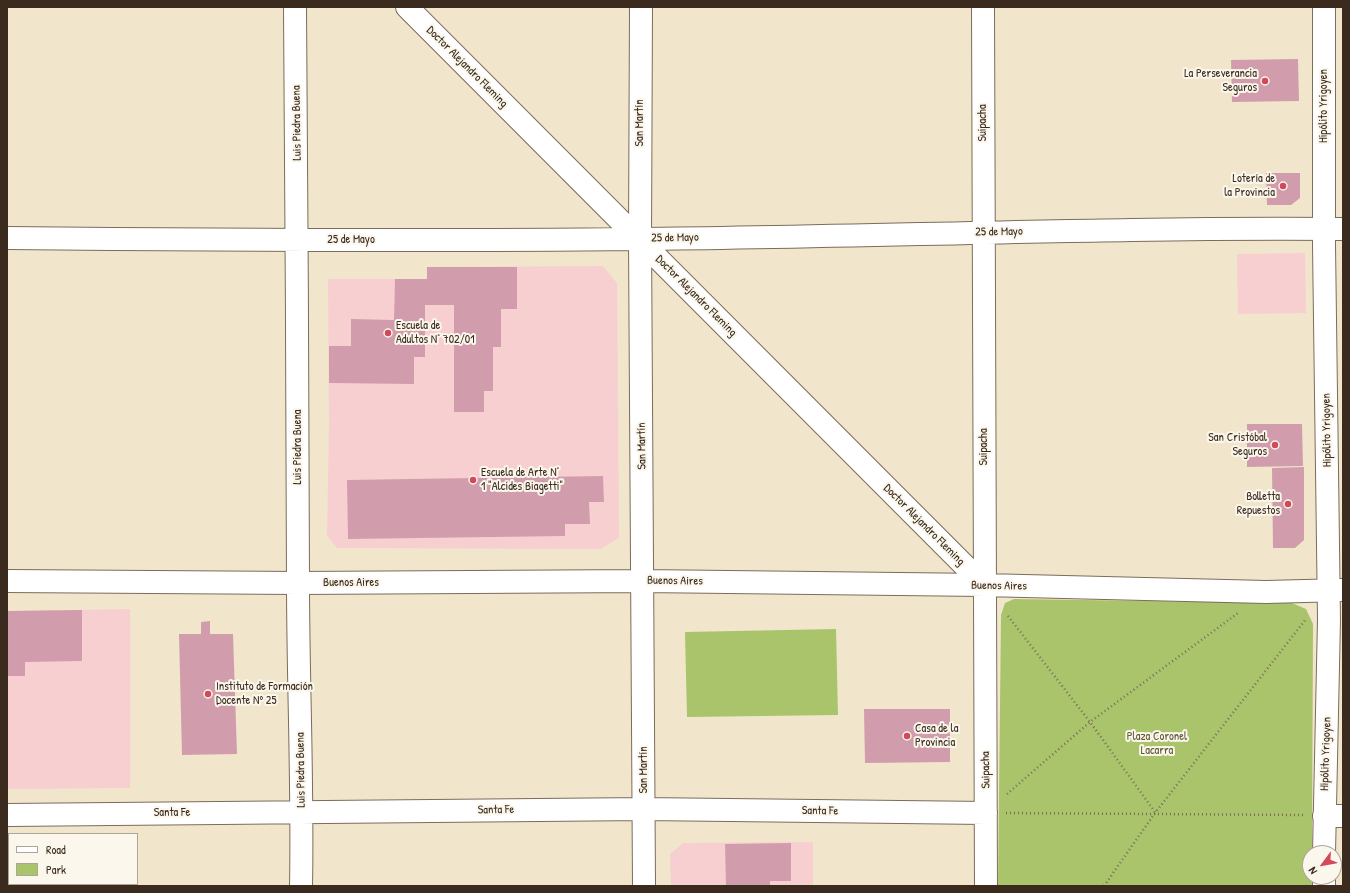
<!DOCTYPE html>
<meta charset="utf-8">
<style>
body{margin:0}
#map{position:relative;width:1350px;height:893px;overflow:hidden;background:#f1e6cb;font-family:"Patrick Hand",sans-serif}
canvas{display:block}
.frame{position:absolute;inset:0;border:8px solid #3b2a1e;pointer-events:none}
.legend{position:absolute;left:8px;top:833px;width:130px;height:52px;box-sizing:border-box;background:#fbf7ec;border:1px solid #aea59a;margin:0;padding:5px 7px;list-style:none;font-size:12px;color:#3b2a1e}
.legend li{display:flex;align-items:center;gap:8px;height:20px}
.legend b{width:20px;border:1px solid #aea59a}
.north{position:absolute;left:1302px;top:845px;width:40px;height:40px;box-sizing:border-box;background:#fbf7ec;border:1px solid #aea59a;border-radius:50%;rotate:238deg;font-size:11px;font-weight:700;line-height:16px;text-align:center;color:#3b2a1e}
.north::after{content:'';display:block;margin:auto;width:14px;height:18px;background:#d1495b;clip-path:polygon(50% 0,100% 100%,50% 72%,0 100%)}
</style>
<div id="map">
<canvas width="1350" height="893"></canvas>
<div class="frame"></div>
<ul class="legend">
<li><b style="height:5px;background:#fff"></b>Road</li>
<li><b style="height:11px;background:#a9c46a"></b>Park</li>
</ul>
<div class="north">N</div>
</div>
<script>
const context = document.querySelector('canvas').getContext('2d');
context.lineJoin = 'round';
function fillPath(path, color) {
  context.fillStyle = color;
  context.fill(path, 'evenodd');
}
function stroke(path, color, width, dash) {
  context.strokeStyle = color;
  context.lineWidth = width;
  context.lineCap = dash ? 'butt' : 'round';
  context.setLineDash(dash || []);
  context.stroke(path);
}
function label(font, color, halo, rows, align = 'center') {
  context.font = font + ' "Patrick Hand",sans-serif';
  context.lineWidth = 4;
  context.setLineDash([]);
  context.textBaseline = 'middle';
  context.strokeStyle = halo;
  context.fillStyle = color;
  for (const [text, x, y, turn = 0] of rows) {
    context.save();
    context.translate(x, y);
    context.rotate((+turn || 0) * Math.PI / 180);
    context.textAlign = isNaN(turn) ? turn : align;
    if (halo) context.strokeText(text, 0, 0);
    context.fillText(text, 0, 0);
    context.restore();
  }
}
fillPath(new Path2D(`
 M1305,253l1,60 -68,1 -1,-60z
 M603,266l14,17 2,255 -18,11 -264,-1 -10,-12 2,-111 -1,-146h99v-12z
 M130,609v179l-123,1v-178z
 M813,842v44h-142l-1,-32 13,-11z`), '#f7cfd1');
fillPath(new Path2D(`
 M1014,599l278,4 14,6 7,15 -1,229h-2l2,33h-314l3,-271 4,-12z
 M836,629l2,86 -151,2 -2,-85z`), '#a9c46a');
fillPath(new Path2D(`
 M1298,59l1,42 -67,1 -1,-42z
 M1266,173h34v25l-9,7h-24z
 M427,267h90v42h-16v38h-8v44h-9v21h-30v-107h-29v52h-11v27l-85,-1v-37h22v-27l43,1 1,-41h32z
 M1247,424h55l1,42 -56,1z
 M1304,467v73l-9,8h-22l-1,-80z
 M603,476l1,26h-15l1,22h-25v12l-217,3 -1,-59z
 M82,610v51l-57,1v14h-18v-65z
 M210,621v13h23l4,120 -55,1 -3,-121h22v-12z
 M864,709h86v53l-85,1z
 M791,843v38h-21v5h-44l-1,-42z`), '#d19dac');
const minor = new Path2D(`
 M295,7c2,191 2,383 3,574 0,102 5,203 3,305
 M407,7l577,578
 M641,7l-1,232 4,647
 M983,7l3,879
 M7,238c210,2 421,3 631,1 235,-2 470,-12 705,-10
 M7,581l291,2 345,-2 341,4 282,7 77,-2
 M7,815l637,-6 342,4
 M1324,816h19`);
const major = new Path2D(`
 M1324,7v238l5,374 -5,234
 M1324,877v9`);
stroke(minor, '#7b6c5b', 24);
stroke(major, '#7b6c5b', 24);
stroke(new Path2D(`
 M1008,616l82,106 65,90
 M1007,794l83,-72 148,-109
 M1006,813l297,2
 M1104,886l51,-73 151,-194`), '#7b6c5b', 2.5, [1, 3]);
stroke(minor, '#fff', 22);
stroke(major, '#fff', 22);
for (const [x, y, r, color] of [
 [1265,81,4,"#d1495b"],
 [1283,186,4,"#d1495b"],
 [388,333,4,"#d1495b"],
 [1275,445,4,"#d1495b"],
 [473,480,4,"#d1495b"],
 [1288,504,4,"#d1495b"],
 [208,694,4,"#d1495b"],
 [907,736,4,"#d1495b"]
]) {
  const dot = new Path2D();
  dot.arc(x, y, r, 0, 2 * Math.PI);
  context.fillStyle = color;
  context.fill(dot);
  stroke(dot, '#fbf7ec', 1.5);
}
label('12px', '#3b2a1e', '#fbf7ec', [
 ["Doctor Alejandro Fleming",467,67,45],
 ["Hipólito Yrigoyen",1324,106,-90],
 ["Luis Piedra Buena",297,123,-91],
 ["San Martín",640,123,-90],
 ["Suipacha",983,123,-90],
 ["25 de Mayo",999,232,-1],
 ["25 de Mayo",675,238,-1],
 ["25 de Mayo",351,240],
 ["Doctor Alejandro Fleming",696,296,45],
 ["Hipólito Yrigoyen",1327,430,-91],
 ["San Martín",642,446,-91],
 ["Luis Piedra Buena",298,447,-90],
 ["Suipacha",984,447,-90],
 ["Doctor Alejandro Fleming",924,525,45],
 ["Buenos Aires",675,581,1],
 ["Buenos Aires",351,583],
 ["Buenos Aires",999,586,1],
 ["Hipólito Yrigoyen",1326,754,-88],
 ["Luis Piedra Buena",301,770,-91],
 ["San Martín",644,770,-90],
 ["Suipacha",986,770,-91],
 ["Santa Fe",496,810,-1],
 ["Santa Fe",820,811,1],
 ["Santa Fe",172,813]
]);
label('12px', '#3b2a1e', '#fbf7ec', [
 ["La Perseverancia",1257,74],
 ["Seguros",1257,88],
 ["Lotería de",1275,179],
 ["la Provincia",1275,193],
 ["Escuela de",396,326,"left"],
 ["Adultos N° 702/01",396,340,"left"],
 ["San Cristóbal",1267,438],
 ["Seguros",1267,452],
 ["Escuela de Arte N°",481,473,"left"],
 ["1 \"Alcides Biagetti\"",481,487,"left"],
 ["Bolletta",1280,497],
 ["Repuestos",1280,511],
 ["Instituto de Formación",216,687,"left"],
 ["Docente Nº 25",216,701,"left"],
 ["Casa de la",915,729,"left"],
 ["Provincia",915,743,"left"]
], 'right');
label('12px', '#5c5835', '#fbf7ec', [
 ["Plaza Coronel",1157,737],
 ["Lacarra",1157,751]
]);
</script>
